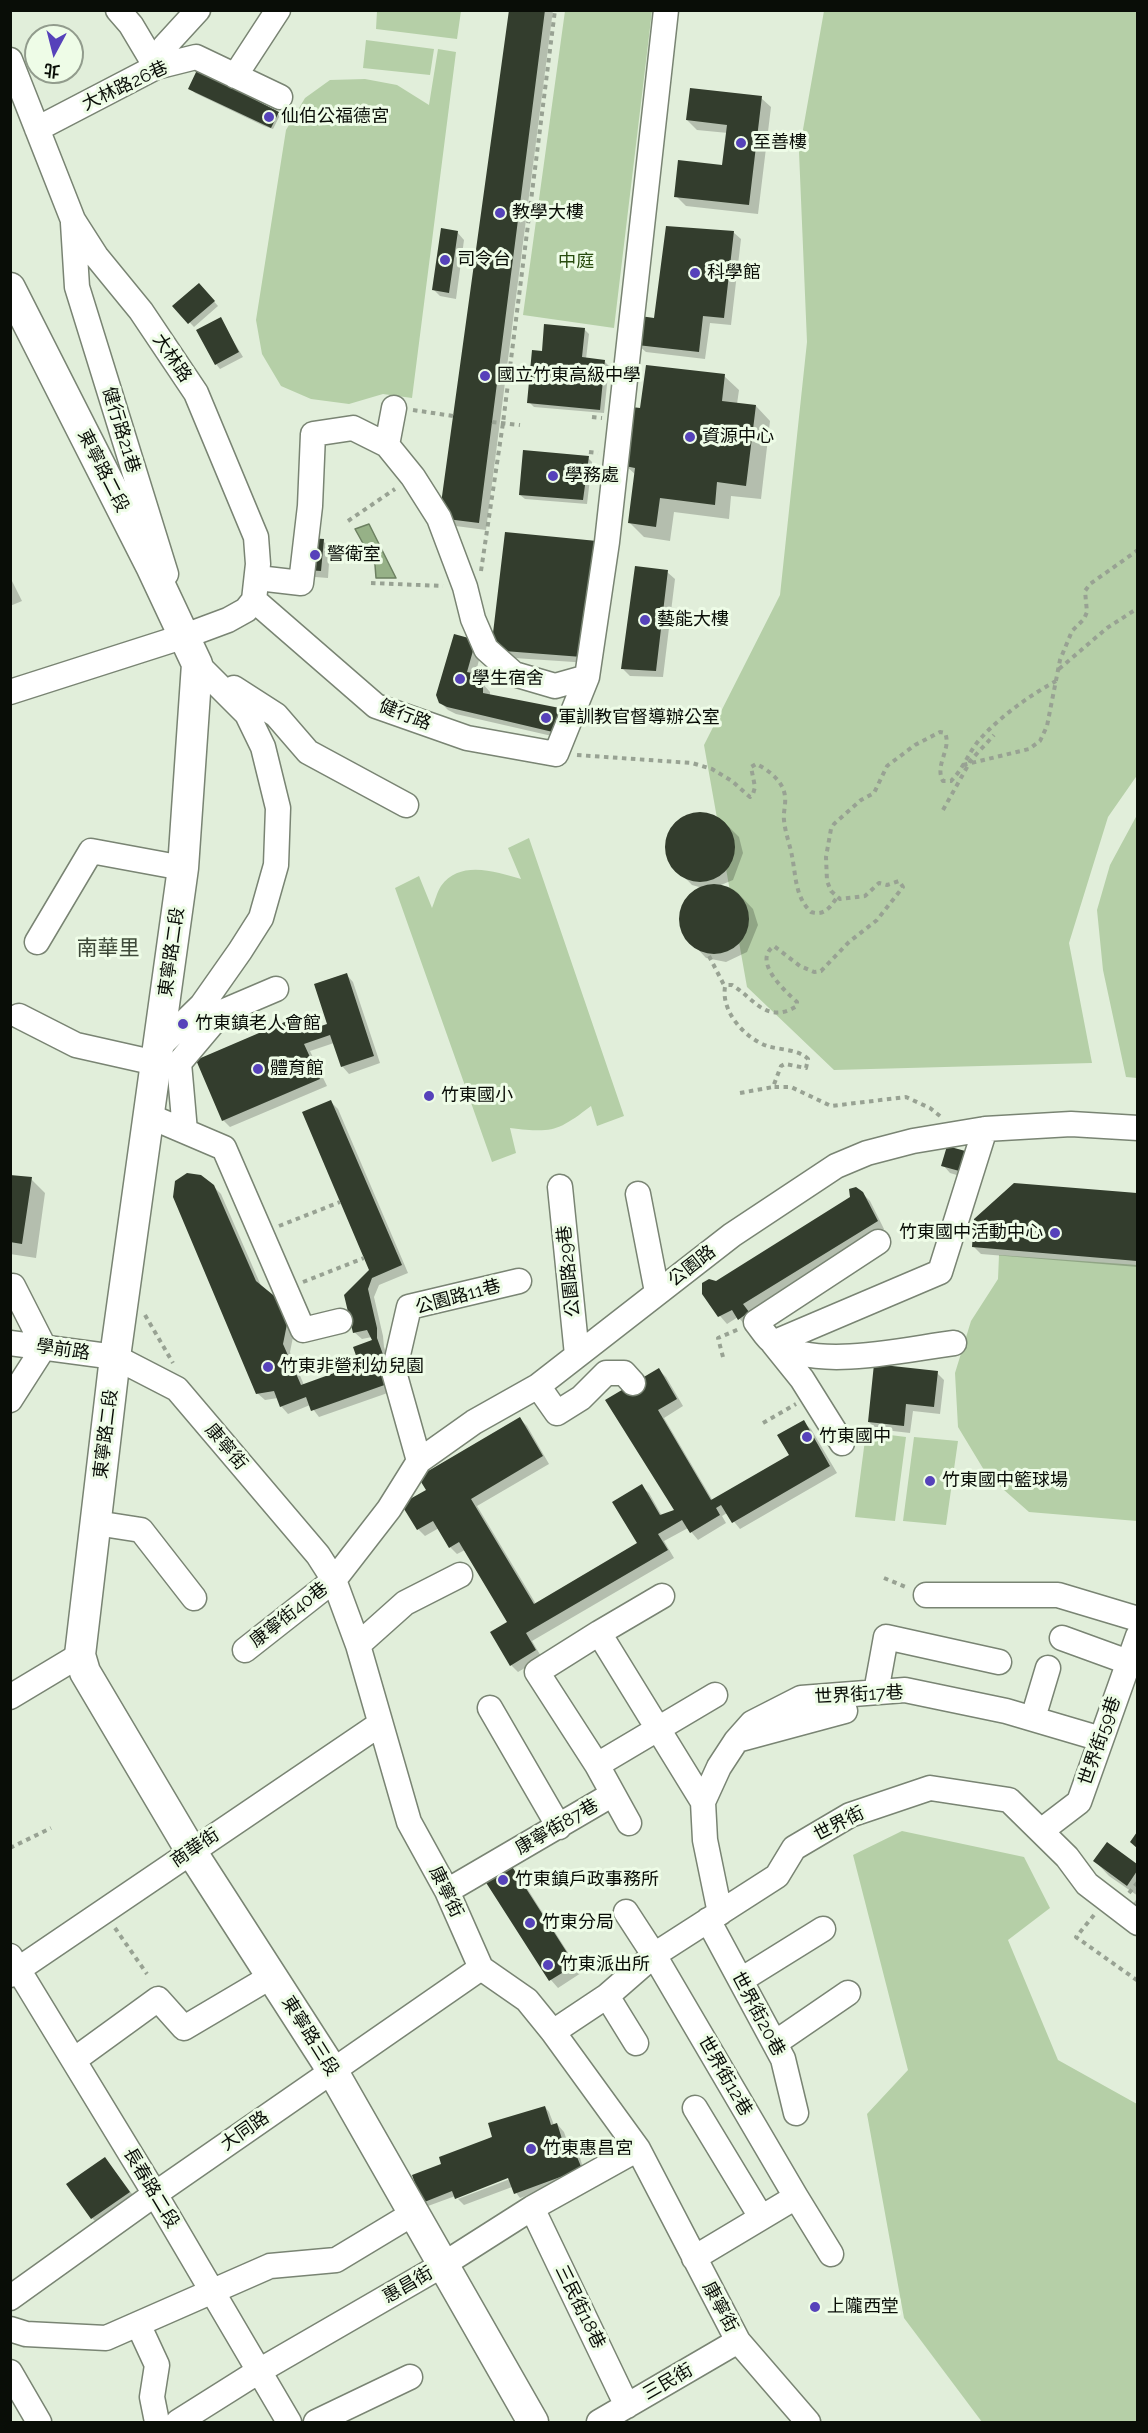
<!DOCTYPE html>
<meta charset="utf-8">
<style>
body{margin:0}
#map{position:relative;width:1148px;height:2433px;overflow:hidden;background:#e1eeda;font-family:Raleway,"Noto Sans TC",sans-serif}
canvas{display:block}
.frame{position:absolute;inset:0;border:12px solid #090d07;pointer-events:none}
.north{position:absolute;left:24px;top:24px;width:60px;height:60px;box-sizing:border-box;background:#eefce7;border:2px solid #929c8d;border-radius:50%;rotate:187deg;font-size:16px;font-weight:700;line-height:24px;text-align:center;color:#090d07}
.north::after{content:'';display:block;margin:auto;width:21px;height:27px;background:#5642ba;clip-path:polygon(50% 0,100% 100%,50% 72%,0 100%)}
</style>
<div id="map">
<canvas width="1148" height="2433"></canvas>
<div class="frame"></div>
<div class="north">北</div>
</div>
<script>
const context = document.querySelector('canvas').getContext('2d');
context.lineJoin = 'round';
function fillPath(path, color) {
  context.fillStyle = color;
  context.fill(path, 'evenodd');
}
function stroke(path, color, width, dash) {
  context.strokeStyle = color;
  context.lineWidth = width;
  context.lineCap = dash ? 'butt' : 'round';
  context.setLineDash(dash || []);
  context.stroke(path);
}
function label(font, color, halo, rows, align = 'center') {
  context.font = font + ' Raleway,"Noto Sans TC",sans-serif';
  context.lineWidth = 6;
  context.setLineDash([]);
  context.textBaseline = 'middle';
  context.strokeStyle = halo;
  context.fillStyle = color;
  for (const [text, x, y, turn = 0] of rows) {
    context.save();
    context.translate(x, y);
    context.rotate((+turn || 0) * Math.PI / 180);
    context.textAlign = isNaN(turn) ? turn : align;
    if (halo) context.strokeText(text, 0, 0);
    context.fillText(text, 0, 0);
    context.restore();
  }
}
fillPath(new Path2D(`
 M377,11h84l-4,28 -81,-10z
 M565,11h87l-38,317 -91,-13z
 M824,11h313l1,763 -30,43 -39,126 23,120 -258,7 -87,-83 -43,-242 76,-150 27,-253 -8,-190z
 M366,40l68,9 -4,26 -67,-7z
 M438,49l18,3 -44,346 -29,-4 -34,10 -38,-5 -30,-13 -19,-32 -6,-34 30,-190 19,-32 25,-18 35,-1 32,6 32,20z
 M1137,815v263l-11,-1 -23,-107 -6,-60 13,-45z
 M529,838l95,278 -27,10 -6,-20c-34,26 -39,27 -81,22l6,25 -24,9 -97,-274 24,-12 13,32c3,-7 5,-16 9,-22 19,-27 56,-14 80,-7l-13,-31z
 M999,1255l138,10v256l-108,-9 -42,-37 -29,-48 -3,-54 16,-52 27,-42z
 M866,1432l40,5 -11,84 -40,-4z
 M914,1437l44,4 -12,84 -43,-4z
 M902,1831l122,26 26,51 -42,32 50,120 79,44v318h-155l-78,-104 -37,-204 41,-44 -55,-215z`), '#b5cfa7');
const water = new Path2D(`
 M369,524l27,54h-20l-1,-13 -20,-36z`);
fillPath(water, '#96b187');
stroke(water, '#6c8061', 1.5);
fillPath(new Path2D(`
 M510,10h43l-67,520 -38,-5z
 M190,88l77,18 13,9 -7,14 -9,-3 -69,-33z
 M761,98l10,9 -13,107 -72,-8 -10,-10 48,-29 4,-34 -31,-3 -10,-10z
 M457,232l7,8 -8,59 -16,-3 -7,-7z
 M733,232l8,7 -10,86 -21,-2 -5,36 -59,-7 -8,-7 17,-26z
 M203,289l15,17 -24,21 -20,-21z
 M220,319l23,38 -23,12 -4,-5z
 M584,329l5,5 -3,25 18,2 5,5 -5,47 -70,-6 -5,-5 14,-49z
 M724,376l15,14 -2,14 19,2 14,15 -9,78 -30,-3 -2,23 -55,-7 -4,29 -26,-4 -14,-14 6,-48 -10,-9 15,-56z
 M588,458l4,4 -5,42 -62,-5 -5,-4z
 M506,534l83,129 -90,-6z
 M323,541l7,7 -2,30 -13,-1 -7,-8z
 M667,572l8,7 -12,98 -33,-1 -7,-7z
 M10,577l12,24 -12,5z
 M455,636l27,13 -7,26 15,17v4l75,14v29l-109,-25 -8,-4 -8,-8z
 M714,815l8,5 17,17 4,16 -10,27 -17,7h13l8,5 16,17 5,16 -11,27 -21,10 -20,-4 -24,-26 -2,-21 8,-15 11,-9 -7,-2 -24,-25 -2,-22 8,-14 9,-8z
 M346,974l7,8 27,81 -31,11 -7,-8 -8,-23 -24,8 17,35 -97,41 -7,-7 71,-100 7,7 2,6 26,-8z
 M331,1102l7,7 70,164 -29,12 -5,12 9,39 1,11 15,42 -80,28 -9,-12 -22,9 -7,-8 -3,-8 -13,2 -8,-7 -44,-207 8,8 41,94 15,12 17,32 -4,20 14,33 57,-20 13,-24 -2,-4 -10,2 -8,-7 17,-61z
 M968,1153l2,26 -20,-6 -7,-8z
 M10,1176l21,3 14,14 -9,65 -26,-4z
 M1014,1184l124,10v73l-157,-13 -7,-7z
 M862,1193l8,8 14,28 -135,82 6,9 -9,6 -8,-9 -11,7 -7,-8 -17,-23z
 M659,1370l7,7 17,29 -19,12 49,83 78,-45 12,-34 8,7 26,44 -97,56 -13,-16 -5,3 4,7 -28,17 -10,-12 -24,13 10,17 -142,83 10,17 -24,14 -7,-7 -2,-42 -44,-73 -8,4 -7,-7 -11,-19 -14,8 -7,-7 10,-39 92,-71 7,7 22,38 -72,42 59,98 103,-60 2,-58 8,7 13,23 14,-5 -69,-111z
 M937,1373l7,7 -4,34 -27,-3 -3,22 -34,-4 -7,-7z
 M1108,1844l30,22v30l-29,-20 -14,-15z
 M511,1867l7,7 63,99 -23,15 -7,-8 -64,-98z
 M1138,1897v11l-5,-4z
 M545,2107l4,5 5,13 3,-1 7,8 7,20 -12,5 16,-3 5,4 5,16 -65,24 -8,-11 -48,18 -6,-6 52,-20v-3l-82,30 -5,-4 18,-37z
 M105,2159l31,40 -37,26 -7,-7z`), '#0003');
fillPath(new Path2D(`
 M509,10h36l-66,513 -40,-5z
 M197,70l82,42 -8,16 -83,-39z
 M690,88l72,8 -13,109 -75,-8 4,-37 44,5 5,-40 -41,-5z
 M666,226l68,5 -10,87 -21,-2 -4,36 -62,-7 3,-29 14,2z
 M441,228l17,3 -9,62 -17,-3z
 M199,283l16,18 -27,23 -16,-18z
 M221,317l18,35 -24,13 -19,-35z
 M544,324l41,4 -3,29 23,3 -5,50 -73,-7 5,-53 10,1z
 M646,365l79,9 -3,27 34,4 -10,81 -29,-4 -2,23 -55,-7 -4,29 -28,-4 7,-55 -10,-2 7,-59 8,1z
 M523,450l66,6 -6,44 -64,-5z
 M505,532l92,9 -15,116 -91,-7z
 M309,538l15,1 -3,32 -14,-1z
 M635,566l33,4 -12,101 -35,-2z
 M454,634l22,6 -9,32 10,2 6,9v10l82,16 -8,24 -110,-26 -8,-4 -3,-8z
 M665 847a35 35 0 1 1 70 0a35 35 0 1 1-70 0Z
 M679 919a35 35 0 1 1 70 0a35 35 0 1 1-70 0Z
 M347,973l27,83 -33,11 -11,-32 -26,9 16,35 -98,42 -26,-61 98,-42 6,15 27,-9 -13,-40z
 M331,1100l71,165 -30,13 -4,11 9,39v10l16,44 -82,29 -5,-14 -26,10 -6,-16 -18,3 -83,-197 2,-16 12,-8 14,2 13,10 42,96 22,18 9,25 -4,20 18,41 58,-21 -6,-17 19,-7 -5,-10 -14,3 -9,-38 25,-25 -67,-158z
 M947,1146l22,6 -6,20 -22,-6z
 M10,1175l22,2 -10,67 -12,-2z
 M1014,1183l123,10v68l-165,-14 2,-28z
 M856,1187l7,5 15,29 -135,83 6,8 -11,8 -6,-10 -14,7 -16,-23v-11l7,-4 7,2 134,-84 -1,-8z
 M874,1364l64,7 -4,36 -28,-3 -2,22 -36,-4z
 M659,1368l18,31 -19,11 53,90 78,-45 -12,-20 27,-15 26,46 -98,57 -11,-18 -5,3 4,7 -30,18 -8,-13 -24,14 10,16 -142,83 10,17 -26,16 -20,-34 17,-10 -48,-80 -10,6 -16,-27 -16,9 -16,-26 25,-14 -8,-13 102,-60 23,39 -72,43 63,105 103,-61 -25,-41 30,-18 18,31 14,-5 -69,-110z
 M1137,1832v16l-7,-6z
 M1107,1842l30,22v7l-10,15 -34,-25z
 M511,1865l64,100 -26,16 -64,-100z
 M545,2106l6,19 6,-2 10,32 8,-3 7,17 -68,25 -6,-16 -53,21 -3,-8 -30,12 -10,-28 29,-11 -2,-7 53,-20 -4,-14z
 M105,2157l25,35 -39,27 -25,-35z`), '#333d2d');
const minor = new Path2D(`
 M118,10l13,15 25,42
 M10,60l63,160 23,36 45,55 55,82 60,144 2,27 -4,36 -8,10 -18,10 -43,16 -175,56
 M156,67l9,-21 33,-36
 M235,76l43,-66
 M37,129l119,-62 40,-10 84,40
 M73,223l4,64 89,287
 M387,445l7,-37
 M258,578l43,5 9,-77 3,-72 40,-6 34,17 26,32 26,41 26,69 8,32 13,30 28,25 41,12 32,-9 20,-135 59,-532
 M254,600l122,106 91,32 89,16 31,-77
 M234,688l42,27 32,37 98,53
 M37,942l54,-91 92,17
 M19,1016l57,29 80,18
 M159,1047l43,-42 38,-54 21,-33 15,-53 2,-57 -15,-61 -16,-33 -50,-50
 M149,1116l75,32 79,182 37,-9
 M185,1131l-6,-68 43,-51 54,-23
 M560,1187l17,168
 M638,1194l19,98
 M878,1242l-122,80c5,6 11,17 18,21 43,28 131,6 180,0
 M10,1343l105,14 62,32 141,166 16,25 24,65 51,177 38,69 34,77 46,32 26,32 85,117 100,192 70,81
 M538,1386l19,27 24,-15 25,-25h18l9,10
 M10,1400l34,-53 -31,-61
 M842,1443l-40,-64 -29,-36 167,-71 45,-143
 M419,1461l-25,-89 15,-65 110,-26
 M96,1523l45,7 53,68
 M926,1595h132l80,24
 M662,1596l-63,37 104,169
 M1062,1638l66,24
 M358,1645l47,-42 55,-28
 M245,1650l89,-70 55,-71 30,-48 55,-39 64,-36 194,-151 104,-69 31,-13 46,-12 72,-12 86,-5 67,4
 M876,1692l10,-55 113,25
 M10,1697l70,-42
 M490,1708l69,119
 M1033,1718l15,-50
 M741,1739l104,-28
 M597,1765l-60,-93 62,-39
 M613,1794l16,29
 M1041,1831l38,-29 59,-166
 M447,1891l166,-97 -16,-29 118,-70
 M626,1912l28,43 142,242
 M720,1913l-15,-73 -2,-38 16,-35 17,-26 16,-18 49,-25 104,-8 101,21 95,28
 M708,1920l75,139 13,54
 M10,1956l145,238 134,228
 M10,1975l370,-251
 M741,1980l82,-51
 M607,1996l29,47
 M553,2032l54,-36 47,-41 123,-79 17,-28 56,-33 80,-27 79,12 58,57 20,27 51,39
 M775,2043l73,-50
 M74,2060l84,-61 26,29 88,-52
 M695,2108l66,109
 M532,2208l95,198
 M694,2258l102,-61 35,57
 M10,2298l145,-104 326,-226
 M138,2324l19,41 -5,32 5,25
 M10,2329l16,5 80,4 164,-72 66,-6 78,-47
 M10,2372l29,50
 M178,2422l81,-51 185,-107 88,-56 106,-59
 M316,2422l94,-45
 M599,2422l139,-81`);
const major = new Path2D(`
 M10,288l141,278 46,98 -14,204 -68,489 -35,298 5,17 106,179 141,219 201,352`);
stroke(minor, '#798473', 27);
stroke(major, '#798473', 33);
stroke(new Path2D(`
 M413,410l40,6
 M592,417l10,1
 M492,422l28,3
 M589,452l9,1
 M348,521l47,-32
 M481,571l22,-148 52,-413
 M371,583l72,3
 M1059,669l48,-41 31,-20
 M577,755l115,8 20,6 20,12 18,16 3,-3 2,-7 -4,-20 5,-3c13,6 28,18 29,33 1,8 -2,16 -1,23 1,12 6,25 8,36 4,20 3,41 19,56 13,4 19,-4 26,-15
 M963,765l66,-16 11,-8 7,-15 13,-66 12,-29 12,-12 3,-7 -2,-21 5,-7 48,-34
 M943,810l28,-50 23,-25
 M709,956l16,31
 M740,1093l33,-6
 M940,1116l-10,-8 -24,-11 -75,9 -40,-19h-18l8,-21 4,-2 21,4 2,-9c-10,-10 -28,-9 -41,-13 -22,-8 -46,-34 -42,-59l2,-2h5c22,13 34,40 65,21v-4c-13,-12 -45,-41 -23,-56l26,20 14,6 7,-1 28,-29 28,-22 26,-33 -4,-6 -12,4 -8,-2 -14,13 -25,3 -9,-8 -4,-10 -1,-24 5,-28 3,-5 27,-24 13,-7 13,-27 28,-21 25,-13 5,1c7,16 -11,32 -2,48h8c13,-13 18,-30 30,-43 21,-23 48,-42 75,-57
 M279,1226l61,-24
 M303,1282l61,-24
 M145,1315l28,48
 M723,1357l-5,-19 21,-9
 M763,1423l33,-19
 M884,1578l24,10
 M10,1848l41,-20
 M1129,1893l9,-11
 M1094,1915l-18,22 62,44
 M115,1928l32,46`), '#98a293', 4, [4.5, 4.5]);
stroke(minor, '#fff', 24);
stroke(major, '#fff', 30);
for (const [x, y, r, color] of [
 [269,117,6,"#5642ba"],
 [741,143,6,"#5642ba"],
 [500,213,6,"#5642ba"],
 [445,260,6,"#5642ba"],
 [695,273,6,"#5642ba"],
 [485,376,6,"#5642ba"],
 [690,437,6,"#5642ba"],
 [553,476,6,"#5642ba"],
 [315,555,6,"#5642ba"],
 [645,620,6,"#5642ba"],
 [460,679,6,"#5642ba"],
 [546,718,6,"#5642ba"],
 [183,1024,6,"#5642ba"],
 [258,1069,6,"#5642ba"],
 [429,1096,6,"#5642ba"],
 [1055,1233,6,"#5642ba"],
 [268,1367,6,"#5642ba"],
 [807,1437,6,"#5642ba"],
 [930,1481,6,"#5642ba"],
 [503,1880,6,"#5642ba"],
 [530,1923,6,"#5642ba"],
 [548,1965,6,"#5642ba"],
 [531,2149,6,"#5642ba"],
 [815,2307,6,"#5642ba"]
]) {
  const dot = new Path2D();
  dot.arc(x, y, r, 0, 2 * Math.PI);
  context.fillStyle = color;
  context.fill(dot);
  stroke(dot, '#eefce7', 2);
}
label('18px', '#090d07', '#eefce7', [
 ["大林路26巷",125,86,-25],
 ["大林路",172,358,56],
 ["健行路21巷",121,430,73],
 ["東寧路二段",103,471,63],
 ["健行路",405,715,21],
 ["東寧路二段",172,952,-82],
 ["公園路",692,1266,-38],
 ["公園路29巷",569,1271,-96],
 ["公園路11巷",458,1297,-15],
 ["學前路",63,1350,8],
 ["東寧路二段",106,1434,-83],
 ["康寧街",226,1447,50],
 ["康寧街40巷",289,1615,-38],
 ["世界街17巷",859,1695,-3],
 ["世界街59巷",1100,1741,-71],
 ["世界街",839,1824,-27],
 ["康寧街87巷",557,1827,-30],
 ["商華街",195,1848,-34],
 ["康寧街",446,1892,64],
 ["世界街20巷",758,2014,62],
 ["東寧路三段",310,2036,58],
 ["世界街12巷",725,2076,60],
 ["大同路",245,2131,-35],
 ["長春路二段",151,2188,59],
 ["惠昌街",408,2285,-30],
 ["三民街18巷",580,2307,64],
 ["康寧街",720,2307,62],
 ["三民街",668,2382,-30]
]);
label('18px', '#090d07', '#eefce7', [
 ["仙伯公福德宮",281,117],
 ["至善樓",753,143],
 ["教學大樓",512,213],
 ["司令台",457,260],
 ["科學館",707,273],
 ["國立竹東高級中學",497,376],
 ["資源中心",702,437],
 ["學務處",565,476],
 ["警衛室",327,555],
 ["藝能大樓",657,620],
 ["學生宿舍",472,679],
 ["軍訓教官督導辦公室",558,718],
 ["竹東鎮老人會館",195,1024],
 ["體育館",270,1069],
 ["竹東國小",441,1096],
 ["竹東國中活動中心",1043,1233,"right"],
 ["竹東非營利幼兒園",280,1367],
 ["竹東國中",819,1437],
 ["竹東國中籃球場",942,1481],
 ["竹東鎮戶政事務所",515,1880],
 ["竹東分局",542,1923],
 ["竹東派出所",560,1965],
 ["竹東惠昌宮",543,2149],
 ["上隴西堂",827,2307]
], 'left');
label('18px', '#284b0e', '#eefce7', [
 ["中庭",576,262]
]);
label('21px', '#3e4939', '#eefce7', [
 ["南華里",108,949]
]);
</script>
